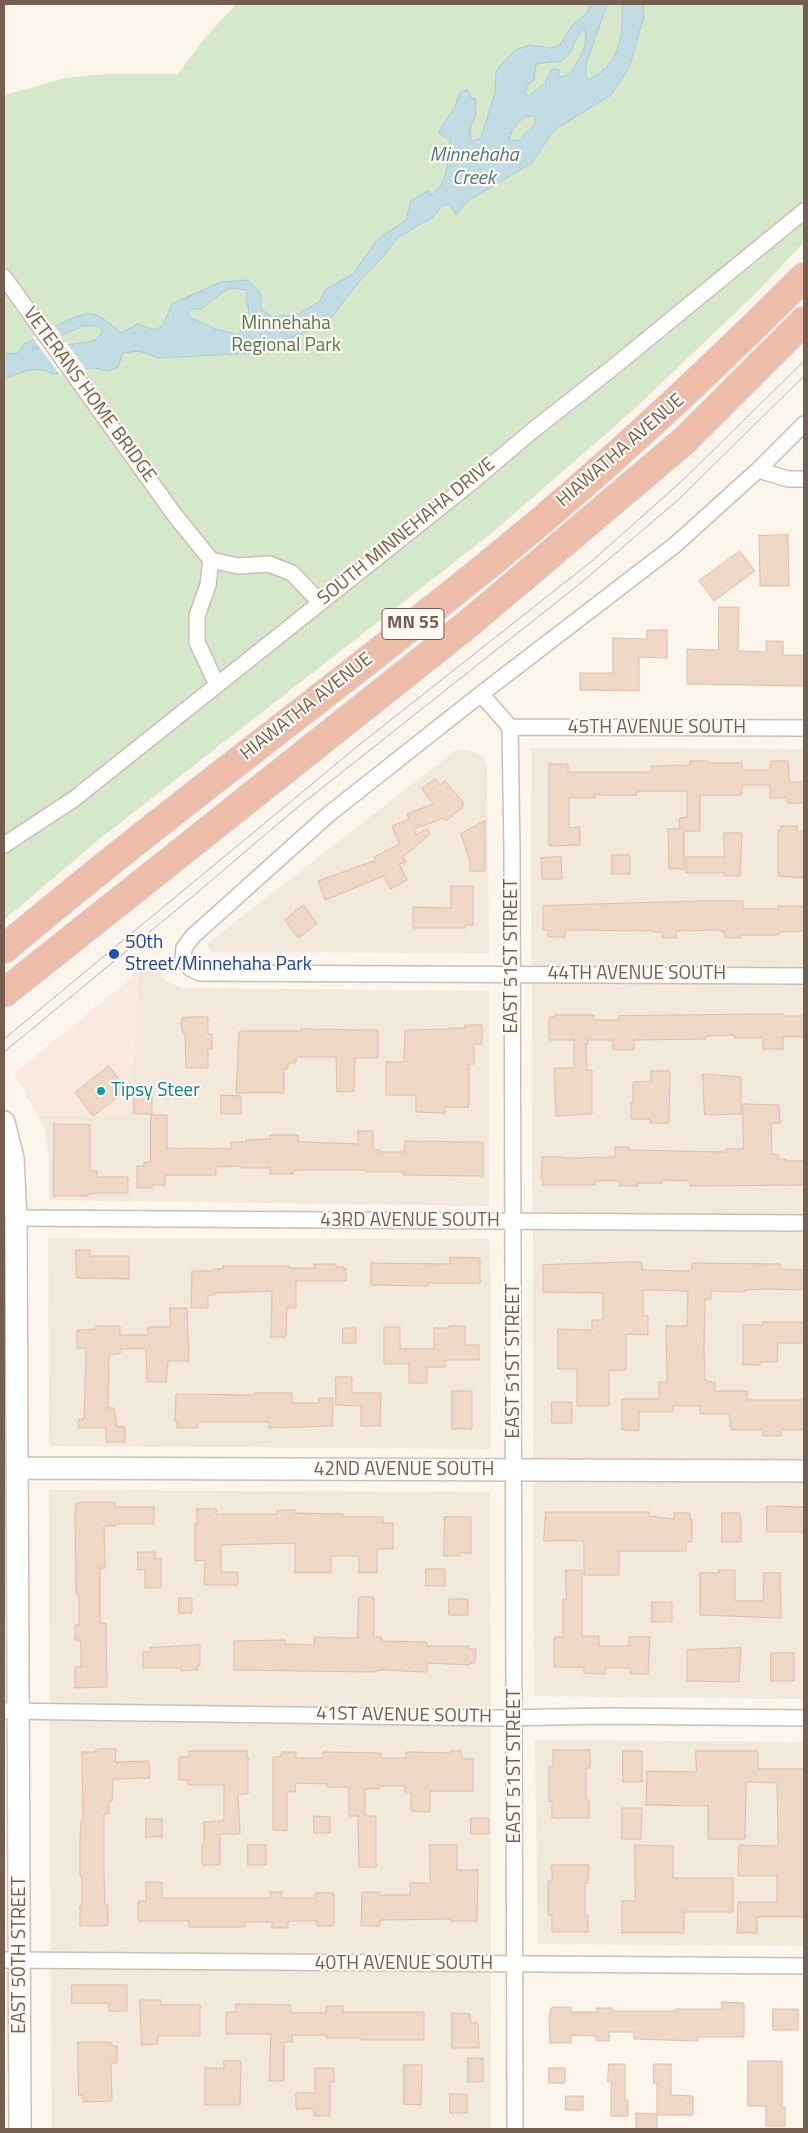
<!DOCTYPE html>
<style>
body{margin:0}
#map{position:relative;width:808px;height:2133px;overflow:hidden;background:#fbf5ec;font-family:"Titillium Web",sans-serif}
canvas{display:block}
.frame{position:absolute;inset:0;border:5px solid #745e50;pointer-events:none}
</style>
<div id="map">
<canvas width="808" height="2133"></canvas>
<div class="frame"></div>
</div>
<script>
const context = document.querySelector('canvas').getContext('2d');
context.lineJoin = 'round';
function fillPath(path, color) {
  context.fillStyle = color;
  context.fill(path, 'evenodd');
}
function stroke(path, color, width, dash) {
  context.strokeStyle = color;
  context.lineWidth = width;
  context.lineCap = dash ? 'butt' : 'round';
  context.setLineDash(dash || []);
  context.stroke(path);
}
function label(font, color, halo, rows, align = 'center') {
  context.font = font + ' "Titillium Web",sans-serif';
  context.lineWidth = 4.5;
  context.setLineDash([]);
  context.textBaseline = 'middle';
  context.strokeStyle = halo;
  context.fillStyle = color;
  for (const [text, x, y, turn = 0] of rows) {
    context.save();
    context.translate(x, y);
    context.rotate((+turn || 0) * Math.PI / 180);
    context.textAlign = isNaN(turn) ? turn : align;
    if (halo) context.strokeText(text, 0, 0);
    context.fillText(text, 0, 0);
    context.restore();
  }
}
fillPath(new Path2D(`
 M531,748l273,1v950l-270,-3z
 M457,749l16,2 11,6 3,10 2,186 -278,-1 -4,-8z
 M149,963l19,19 14,6 307,3v215l-440,-6v-42l-5,-29 -6,-13h92l9,-145z
 M48,1238l440,1 2,3 1,207 -434,-3 -8,-2z
 M49,1490l441,2 1,637h-440z
 M535,1740l269,2v204l-266,-2z`), '#f2e8db');
fillPath(new Path2D(`
 M139,971l-9,146 -92,-1 -24,-42z`), '#fae9e1');
fillPath(new Path2D(`
 M236,4h568v238l-48,51 -126,120 -137,119 -396,309 -93,79v-825l62,-17 40,-4h72l26,-35z`), '#d6e8cb');
const water = new Path2D(`
 M591,4h16l-21,61v12l3,2c31,-13 35,-46 33,-75h21l1,12 -15,52 -18,27 -57,35 -22,33 -66,39 -10,13 -6,-10h-7l-10,12 -36,21 -13,18 -25,26 -28,36 -29,16 -21,6 -25,13 -97,5 -20,-7 -16,2 -5,14 -9,4 -14,-3 -43,6c-15,-10 -33,-1 -48,5v-25l14,-1 5,-8c15,-8 52,-33 68,-31 10,0 22,13 30,19l17,-9 18,6 7,-5 9,-21 48,-22 28,-2 13,14v15l11,8 27,-3 20,-12 7,-13 27,-15 25,-35 28,-19 5,-19 16,-10 5,4c17,-13 16,-37 18,-56l-8,-3 -4,-4 17,-25 4,-13 8,-5 4,9h4l1,17 -6,14 1,10 3,2 7,-3 14,-46 1,-21 19,-21 15,-5 21,3 9,-3 12,-19 15,-13zM584,29c6,16 -6,32 -14,45l-9,3 -3,-2 2,-5 -9,-1 -6,14 -16,13 -4,-2 2,-9 7,-5 2,-16c7,-2 17,-1 24,-3 14,-5 13,-24 24,-32zM528,116l7,1 1,6 -18,18 -9,-1c3,-12 8,-19 19,-24zM230,288l17,2 -1,9 3,11 -2,5 2,11h-7l-3,9 -23,-6 -27,-12 -1,-5 4,-3h10l10,-9zM83,326h14l6,4 -6,9 -8,3 -57,7z`);
fillPath(water, '#c1dde3');
stroke(water, '#a9ccd4', 1);
fillPath(new Path2D(`
 M54,325l8,12 -20,10 24,-5 21,29 -27,4 -28,-38z`), '#fbf5ec');
const building = new Path2D(`
 M788,535l1,51h-29l-1,-50z
 M740,551l15,20 -41,30 -15,-20z
 M719,607h20l-1,44 28,1v-11h17v14h21v31l-117,-2v-35l31,1z
 M647,630h20v28l-28,-1v34l-59,-1v-17h33v-35l34,1z
 M690,761h18v2h34v7h28l1,-9h17l1,21h15v21h-17v-5h-17v-13h-28v10h-42v36h-16v38h-15l-1,-40h12l-1,-11 8,-1v-26h-50v4h-42v3h-26v30l11,-1v18l-31,1v-82h19v8h82l2,-1v-5l38,-1z
 M435,779l5,6 5,-4 18,21v5l-17,14 -2,-3 -30,11 2,6 11,-6 3,5 -27,23 3,5 -7,2 8,16 -16,9 -7,-13 -59,24 -7,-19 58,-21 -2,-3 25,-13 -7,-18 17,-7 -2,-5 26,-10 -11,-15z
 M485,821v50h-15v-10l-9,-27z
 M781,826h16v6h7v46l-26,-2v-46h3z
 M724,833h18l-2,43h-16v-3h-38v-16h38z
 M612,855h18v19h-18z
 M561,857l1,22h-20l-1,-21z
 M451,886h22v39h-8v3h-52v-21l38,1z
 M697,901h46v8h35v-3h26v25l-25,1v3h-39v3h-15v-6h-3v-2l-46,1v7h-14v-6h-9v-1l-88,-1v7h-17v-7h-5v-24z
 M304,905l13,19 -19,14 -13,-18z
 M765,1014h18v2h21v21h-21v12h-20v-11h-28v-3l-29,1v3l-72,1v10h-21v-10h-25v4h-2l1,26h5v44l-36,2 -2,-48h20v-28h-25v-23h6v-2h39v5h25v-4z
 M189,1017h19v17h4v15h-4v19h-22l-1,-33 -3,-5 -1,-6 1,-6z
 M465,1025h17v19h-8v20h-5v43h-24v6l-29,-1v-17h-30v-33h18l1,-32 44,-1v-1h16z
 M301,1029l77,1v28h-23l-1,33 -17,1 -1,-35h-40v6h-8v6h-4v24h-48l3,-61 2,-1h60z
 M109,1066l18,24 -34,26 -18,-23z
 M651,1071h19l-1,52h-19v-4h-19v-16h2v-21l18,-1z
 M703,1074l38,3v37l-36,1z
 M221,1095l20,1v18h-20z
 M134,1096h18v18h-18z
 M743,1104l36,1 1,18h-9l1,31 7,1 -1,4h8v2h18v24l-114,1v-5l-28,-1v3h-25l1,3h-18v-5h-25v4h-52v-6h-2l1,-22h22v1l51,-1v-10h14v3l97,2v-3h17z
 M151,1115h16v33l64,1v-7h15v-2l24,-1v-4h28v6l6,1 54,2v-13h15v19h7v2h24l1,-11 78,1v34l-79,-1v-3h-38v-2h-62l-11,1v3h-23v-6h-29v-2l-25,1v8h-51v10h-13v3h-15v-22h7v-4h6z
 M54,1124l36,1v46h7v6h31v16h-32l-8,1v2h-34z
 M76,1250h14v6h39v23l-52,-1z
 M450,1257l30,1v25h-52v3l-57,-1v-22l79,1z
 M641,1262l2,8 45,1 4,-2v-6l88,1 1,5 23,1v20l-35,-1 -24,1v2l-34,-1v8h-6l-1,52 1,29 10,3v8h32v9h57v30h-23v6h-18v-6h-32l-2,-16h-29v-8h-27v6h-34v19l-17,-1v-31h37v-17h8l-1,-56h21l1,-35 -45,-1v26h5v19l-22,-1v36l-17,1v35h-32v-37h-19v-40l34,1v-10h11v-27l-60,-1v-27z
 M314,1264h22v3h8v2h2v12h-50v27h-9l-1,29h-15l1,-46 -57,2v2h-7v13h-17l1,-37h21v-2h10v-3h66v2h25z
 M170,1308h17l2,53h-21l-2,21h-19l-1,-33h-26v5h-11l-1,54h6l3,18 8,1v15h-19v-14h-28v-8l6,-1 2,-71h-9v-18l19,-1v-3h24v9h28v-8h22z
 M763,1322h41v21h-26l-1,19h-17v3h-17v-40h20z
 M449,1326h16v19h14v15h-34v7h-18v16h-18v-19h-25v-37h16v22h34v-21h15z
 M343,1328h13v15h-13z
 M336,1377h16v16h29l-1,33h-19v-20l-25,-1z
 M452,1391h20v38h-20z
 M255,1393h37v10h27v-5h14l-1,28 -63,2v-6h-71v6h-21v-6h-2l1,-28 79,1z
 M552,1402h20v21h-20z
 M81,1502h34v5h39v17h-39v2h-11l1,42h-5v55h6l1,64 -32,1v-21h6v-27h-6v-15h4v-31h-3l-1,-81 1,-9z
 M767,1506l37,1v25h-37z
 M197,1509h19v5h61v-4h18v3l48,1v3h40v6h10v26h-16v24h-18v-17h-28v17h-36v-30l-74,2v27h17v13h-34l1,-25 -10,1v-38h2z
 M546,1512h103v4l25,3v-6h16v6h2v23h-6v9h-67v24h-35v-34h-40z
 M722,1513h18v6h1v23h-19z
 M445,1517h26v36h-11v3h-16z
 M138,1552h17v7l6,-1v30h-16v-18h-7z
 M426,1569h19v17h-19z
 M566,1570h16v66h17v10h30v-9h21l-2,37h-18v-6h-25v6l-21,-1v-6h-30v-30h9v-38h3z
 M719,1570h16v31h28l1,-28h16l1,45 -81,-3v-42h19z
 M359,1597h15v40h8v4l45,1v4h41v3h8l-1,14h-5v2l-43,-2v9l-45,-2 -9,2 -139,-2v-29l51,-1v4l29,1v-8l43,1z
 M179,1598h13v15h-13z
 M449,1599h19v16h-19z
 M652,1602h20v20h-20z
 M200,1645v20h-2v5l-17,1v-3h-38v-16h7v-4z
 M741,1648l-2,34 -52,-1v-31z
 M771,1653h23v28h-23z
 M96,1749h20l-1,13 34,-1 1,17 -37,1 -1,22h-3v13h-5v64l1,27h3v21h-28v-21h2v-28h-2v-37l1,-19h2l-1,-69h14z
 M553,1750h37v18h-4v32h3v18h-37v-16h-3v-36h4z
 M189,1751h58v6h1v37h-10l2,40h-20v31h-18v-20h2v-23l19,-1 1,-2v-34h-36v-5h-9v-23h10z
 M450,1751h12v8h11v32h-43v21l-19,-1v-19h-6v-6h-26v3h-14v27h11v51h-17l-1,-51h-9v-29h-22v-3l-31,-1 -1,9h-8v39l-14,-1v-73h7l2,-5h14v6h27v-6l58,1v5h25v-6l44,1z
 M623,1751h19v31h-19z
 M696,1751h62v18h46v148h-47v16h-20l1,-31h39v-26h-39l1,-31 39,1 -1,-63 -31,-1 -1,57h-37v-33l-62,-1 1,-34 49,1z
 M622,1808h20l-1,31h-19z
 M314,1816l16,1v16h-16z
 M471,1818h18v16h-18z
 M146,1819h16v18h-16z
 M248,1845h18v20h-18z
 M430,1845h27v25h21l-1,51h-26v-2l-71,1v6h-19l1,-34h18v3h30v-12h20z
 M635,1845l38,1v32h60v34h-49v21h-62v-32h13z
 M552,1865h37l-1,18h-3v32h3v17h-36v-17h-4v-34h4z
 M146,1882h16v16h108v-6h12v6h33v-5h19v28l-1,5h-16v-5h-26l-3,1v6h-16v-6h-27v5h-56v-6h-51v-20h8z
 M72,1985h55v26h-18v-8h-37z
 M140,2000h21v5h39v31h-42v8l-16,1z
 M722,2002l22,1v34h-46v4l-64,-2v-7h-25v9h-13v-5l-25,-1v8h-21l-1,-26 2,-9 4,-1h16v5h26v-4h15v3h64v-2h46z
 M236,2004l54,1 2,8h34v-7h17v6h81v28h-63v-2h-35v-3h-34v7h-8v39h-15l2,-47h-45v-22h10z
 M773,2009h25v21h-25z
 M452,2013l18,1 1,9h7l1,25h-27z
 M78,2042h26l8,1v3h5v17h-6l1,38 -29,1v-7h-4z
 M468,2058h15v24h-15z
 M224,2061h17l-1,44h-35v-37h19z
 M748,2061h34v46h3v19h-19v-20h-18z
 M609,2064h16v36h3v16h-17v-34h-3z
 M654,2064h17v31l22,1v19h-36v14h-21v-16l21,1v-31h-3z
 M404,2065h18l-1,40 -17,-1z
 M315,2068h19v14h-4v34h-16v-7h-18v-16h19z
 M549,2068h16v15h-16z
 M450,2094h17v19h-17z
 M566,2096h17v14h-17z`);
fillPath(building, '#eed7c6');
stroke(building, '#dfbea8', 1);
const street = new Path2D(`
 M4,277l170,237 37,46 27,6 31,-2 23,9 28,29
 M804,424l-46,46 -83,75 -194,149 -152,120 -136,122 -9,12 -1,11 7,9 10,5 604,3
 M758,470l30,9h16
 M211,560l-3,25 -11,31v26l20,43
 M481,694l29,33 2,124 3,1278
 M510,727l294,1
 M4,845l70,-46 393,-313 65,-55 79,-62 193,-158
 M16,1218l788,5
 M4,1711l494,7 111,-2 195,2
 M4,1960l800,6`);
const secondary = new Path2D(`
 M4,1122l9,36 3,60 4,911
 M18,1468l786,3`);
const highway = new Path2D(`
 M4,949c159,-134 328,-257 490,-389 109,-89 211,-184 310,-283
 M4,993l464,-369 217,-184 119,-119`);
stroke(street, '#cdbeb2', 18);
stroke(secondary, '#cfbfb0', 24);
stroke(highway, '#d8d2ce', 30);
stroke(street, '#fff', 15);
stroke(secondary, '#fff', 21);
stroke(highway, '#eebda9', 28);
stroke(new Path2D(`
 M4,1039l355,-294 233,-184 91,-81 121,-119
 M4,1052l188,-155 101,-86 289,-229 97,-83 125,-123`), '#b9aac5', 1);
for (const [x, y, r, color] of [
 [114,954,6,"#1a4fb4"],
 [101,1091,5,"#0f9aa8"]
]) {
  const dot = new Path2D();
  dot.arc(x, y, r, 0, 2 * Math.PI);
  context.fillStyle = color;
  context.fill(dot);
  stroke(dot, '#fef9f2', 2);
}
for (const [x, y, w] of [
 [413,624,62]
]) {
  const box = new Path2D();
  box.roundRect(x - w / 2, y - 15.5, w, 31, 4);
  context.fillStyle = '#fef9f2';
  context.fill(box);
  stroke(box, '#745e50', 1);
}
label('bold 18px', '#745e50', null, [
 ["MN 55",413,624]
]);
label('19px', '#56784a', '#fef9f2', [
 ["Minnehaha",286,324],
 ["Regional Park",286,346]
]);
label('19px', '#745e50', '#fef9f2', [
 ["VETERANS HOME BRIDGE",89,395,54],
 ["HIAWATHA AVENUE",621,451,-41],
 ["SOUTH MINNEHAHA DRIVE",407,532,-39],
 ["HIAWATHA AVENUE",307,707,-38],
 ["45TH AVENUE SOUTH",657,728],
 ["EAST 51ST STREET",512,956,-90],
 ["44TH AVENUE SOUTH",637,974],
 ["43RD AVENUE SOUTH",410,1221],
 ["EAST 51ST STREET",514,1361,-90],
 ["42ND AVENUE SOUTH",404,1470],
 ["41ST AVENUE SOUTH",404,1716,1],
 ["EAST 51ST STREET",515,1766,-90],
 ["EAST 50TH STREET",20,1955,-90],
 ["40TH AVENUE SOUTH",404,1964]
]);
label('19px', '#164399', '#fef9f2', [
 ["50th",125,943],
 ["Street/Minnehaha Park",125,965]
], 'left');
label('19px', '#0d838f', '#fef9f2', [
 ["Tipsy Steer",111,1091]
], 'left');
label('italic 20px', '#4c7a85', '#fef9f2', [
 ["Minnehaha",474,156],
 ["Creek",474,179]
]);
</script>
